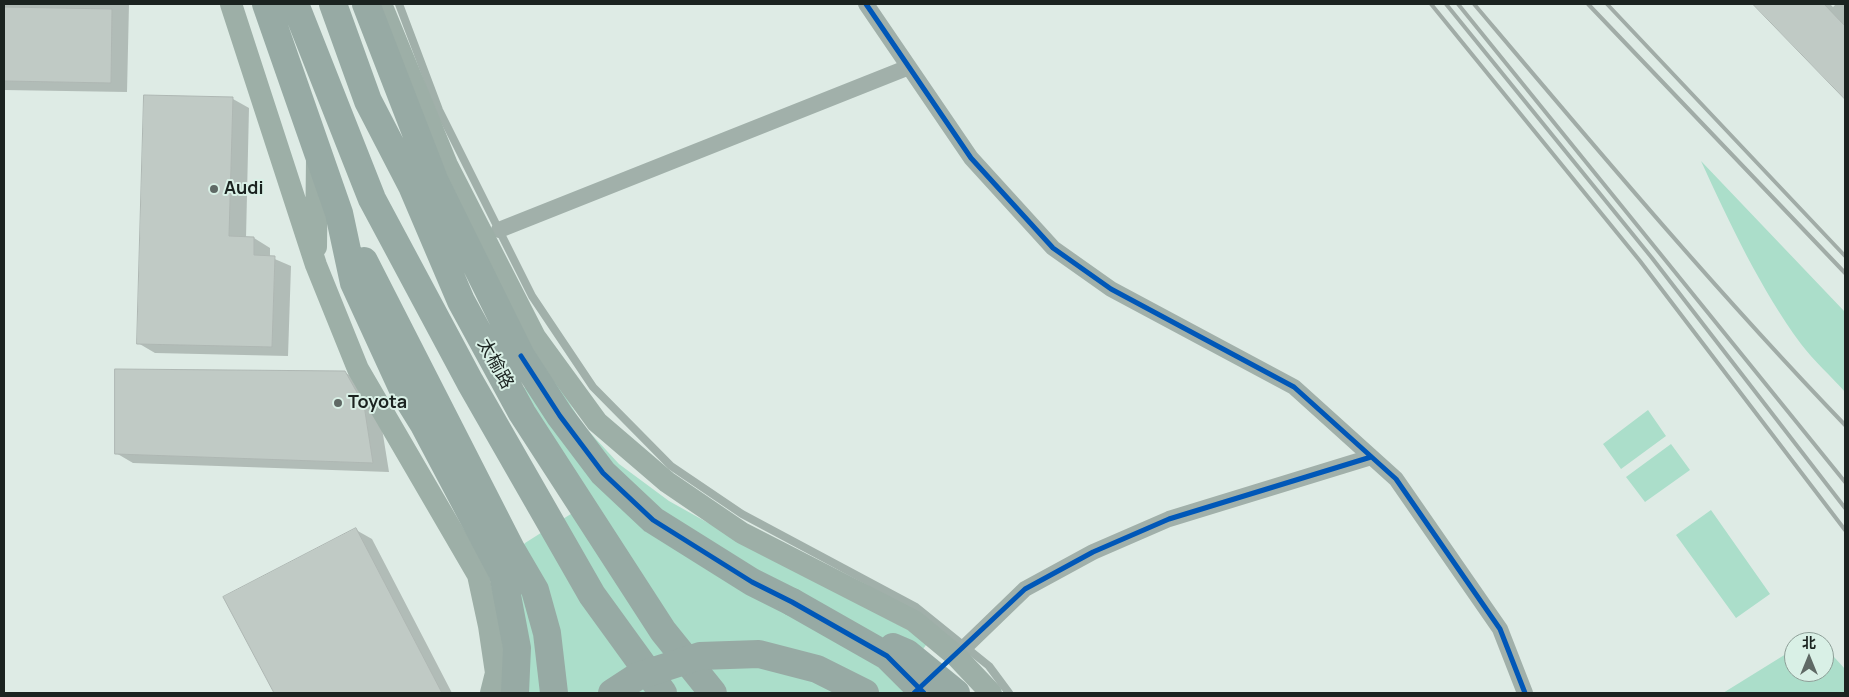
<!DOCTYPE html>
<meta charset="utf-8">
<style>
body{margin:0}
#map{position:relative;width:1849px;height:697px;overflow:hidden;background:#deebe5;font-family:Manrope,"Noto Sans SC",sans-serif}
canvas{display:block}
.frame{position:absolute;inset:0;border:5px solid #1b2320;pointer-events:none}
.north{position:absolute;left:1784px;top:632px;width:50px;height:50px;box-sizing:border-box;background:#d9f0e6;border:1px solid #8d9e97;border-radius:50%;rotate:0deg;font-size:14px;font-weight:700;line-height:20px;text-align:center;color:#1b2320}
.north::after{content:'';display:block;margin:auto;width:18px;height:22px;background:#5f6965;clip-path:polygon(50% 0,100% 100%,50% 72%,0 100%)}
</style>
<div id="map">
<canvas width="1849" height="697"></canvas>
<div class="frame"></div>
<div class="north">北</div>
</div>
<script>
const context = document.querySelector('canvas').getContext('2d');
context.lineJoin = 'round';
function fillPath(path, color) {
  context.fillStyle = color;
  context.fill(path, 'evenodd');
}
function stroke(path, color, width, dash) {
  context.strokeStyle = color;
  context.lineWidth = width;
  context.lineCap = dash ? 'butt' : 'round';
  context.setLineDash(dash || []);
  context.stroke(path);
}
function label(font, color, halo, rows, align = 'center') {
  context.font = font + ' Manrope,"Noto Sans SC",sans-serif';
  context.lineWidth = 4;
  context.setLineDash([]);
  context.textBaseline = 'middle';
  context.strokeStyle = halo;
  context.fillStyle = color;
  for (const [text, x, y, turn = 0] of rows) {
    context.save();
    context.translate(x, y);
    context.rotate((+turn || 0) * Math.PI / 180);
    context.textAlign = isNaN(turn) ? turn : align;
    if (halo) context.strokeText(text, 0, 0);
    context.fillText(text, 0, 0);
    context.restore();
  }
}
fillPath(new Path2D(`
 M1701,161l144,151v80c-14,-16 -31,-31 -44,-48 -41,-56 -71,-120 -100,-183z
 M552,373l30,51 37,40 50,37 50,28 210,112 -17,23 28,29h-414l-18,-125 17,-25 68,-43 -73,-110z
 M1648,410l18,26 -45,33 -18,-25z
 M1671,444l19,26 -45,32 -19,-25z
 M1711,510l59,84 -34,24 -60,-83z
 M1824,646l21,23v24h-122l71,-44v23h30z`), '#abdeca');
fillPath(new Path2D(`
 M4,4h125l-2,88 -123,-2z
 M1755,4h75l3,3 3,-3h9v93z
 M233,99l16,9 -3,130h8l16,10v9l21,9 -3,90 -133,-3 -17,-10z
 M344,372l17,10 19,34 9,56 -256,-9 -17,-10z
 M356,530l16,9 80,154h-177l-50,-96z`), '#0003');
const building = new Path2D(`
 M1753,4h71l21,22v73z
 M4,7l108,2 -1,74 -107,-2z
 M144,95l89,2 -4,139 25,1v18l21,1 -3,91 -135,-3z
 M115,369l230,2 19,34 9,58 -258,-9z
 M356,528l86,165h-168l-51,-96z`);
fillPath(building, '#c0cac5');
stroke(building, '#aeb7b3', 1);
stroke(new Path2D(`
 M399,4l40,106 93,186 61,91 78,79 71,48 174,93 73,59 20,27`), '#a1b0aa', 8);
stroke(new Path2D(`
 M866,4l105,154 82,90 58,41 183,98 102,92 104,150 25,64
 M499,230l410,-163
 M965,647l60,-58 68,-37 76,-33 202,-62`), '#a1b0aa', 16);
stroke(new Path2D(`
 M231,4l85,261 42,104 120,206 11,51 7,47 -5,20
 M381,4l66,161 88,172 62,85 70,60 75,51 172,88 42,35 35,37
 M316,247l1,-88`), '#9dafa7', 22);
stroke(new Path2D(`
 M266,4l73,209 15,70 51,111 18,29 80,151 14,74 -2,45
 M295,4l77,195 98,183 122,213 71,98
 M333,4l35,97 44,85 49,115 61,112 141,218 50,62
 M366,4l69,178 86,174 39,60 43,57 50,47 99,62 40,20
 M364,261l147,288 24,41 12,43 7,60`), '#97aaa4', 28);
stroke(new Path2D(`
 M1431,4l209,257 205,269
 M1446,4l206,254 193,250
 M1458,4l387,478
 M1474,4c121,143 241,286 371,421
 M1588,4l257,269
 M1607,4l238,252`), '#a1aca7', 4);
stroke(new Path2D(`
 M792,602l95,54 37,37
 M893,647l14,6 49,40
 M612,693l26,-17 62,-20 59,-2 58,15 48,24`), '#97aaa4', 28);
stroke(new Path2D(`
 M866,4l105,154 82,90 58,41 183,98 102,92 104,150 25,64
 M521,356l39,60 43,57 50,47 99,62 40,20 95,54 37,37
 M914,693l111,-104 68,-37 76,-33 202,-62`), '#0057b8', 5);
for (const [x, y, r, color] of [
 [214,189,5,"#5f6965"],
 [338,403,5,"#5f6965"]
]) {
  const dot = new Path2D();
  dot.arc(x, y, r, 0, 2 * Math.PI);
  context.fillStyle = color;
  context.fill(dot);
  stroke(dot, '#d9f0e6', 2);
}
label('bold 18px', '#1b2320', '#d9f0e6', [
 ["Audi",224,189],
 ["Toyota",348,403]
], 'left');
label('18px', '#1b2320', '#d9f0e6', [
 ["太榆路",495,364,61]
]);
</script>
